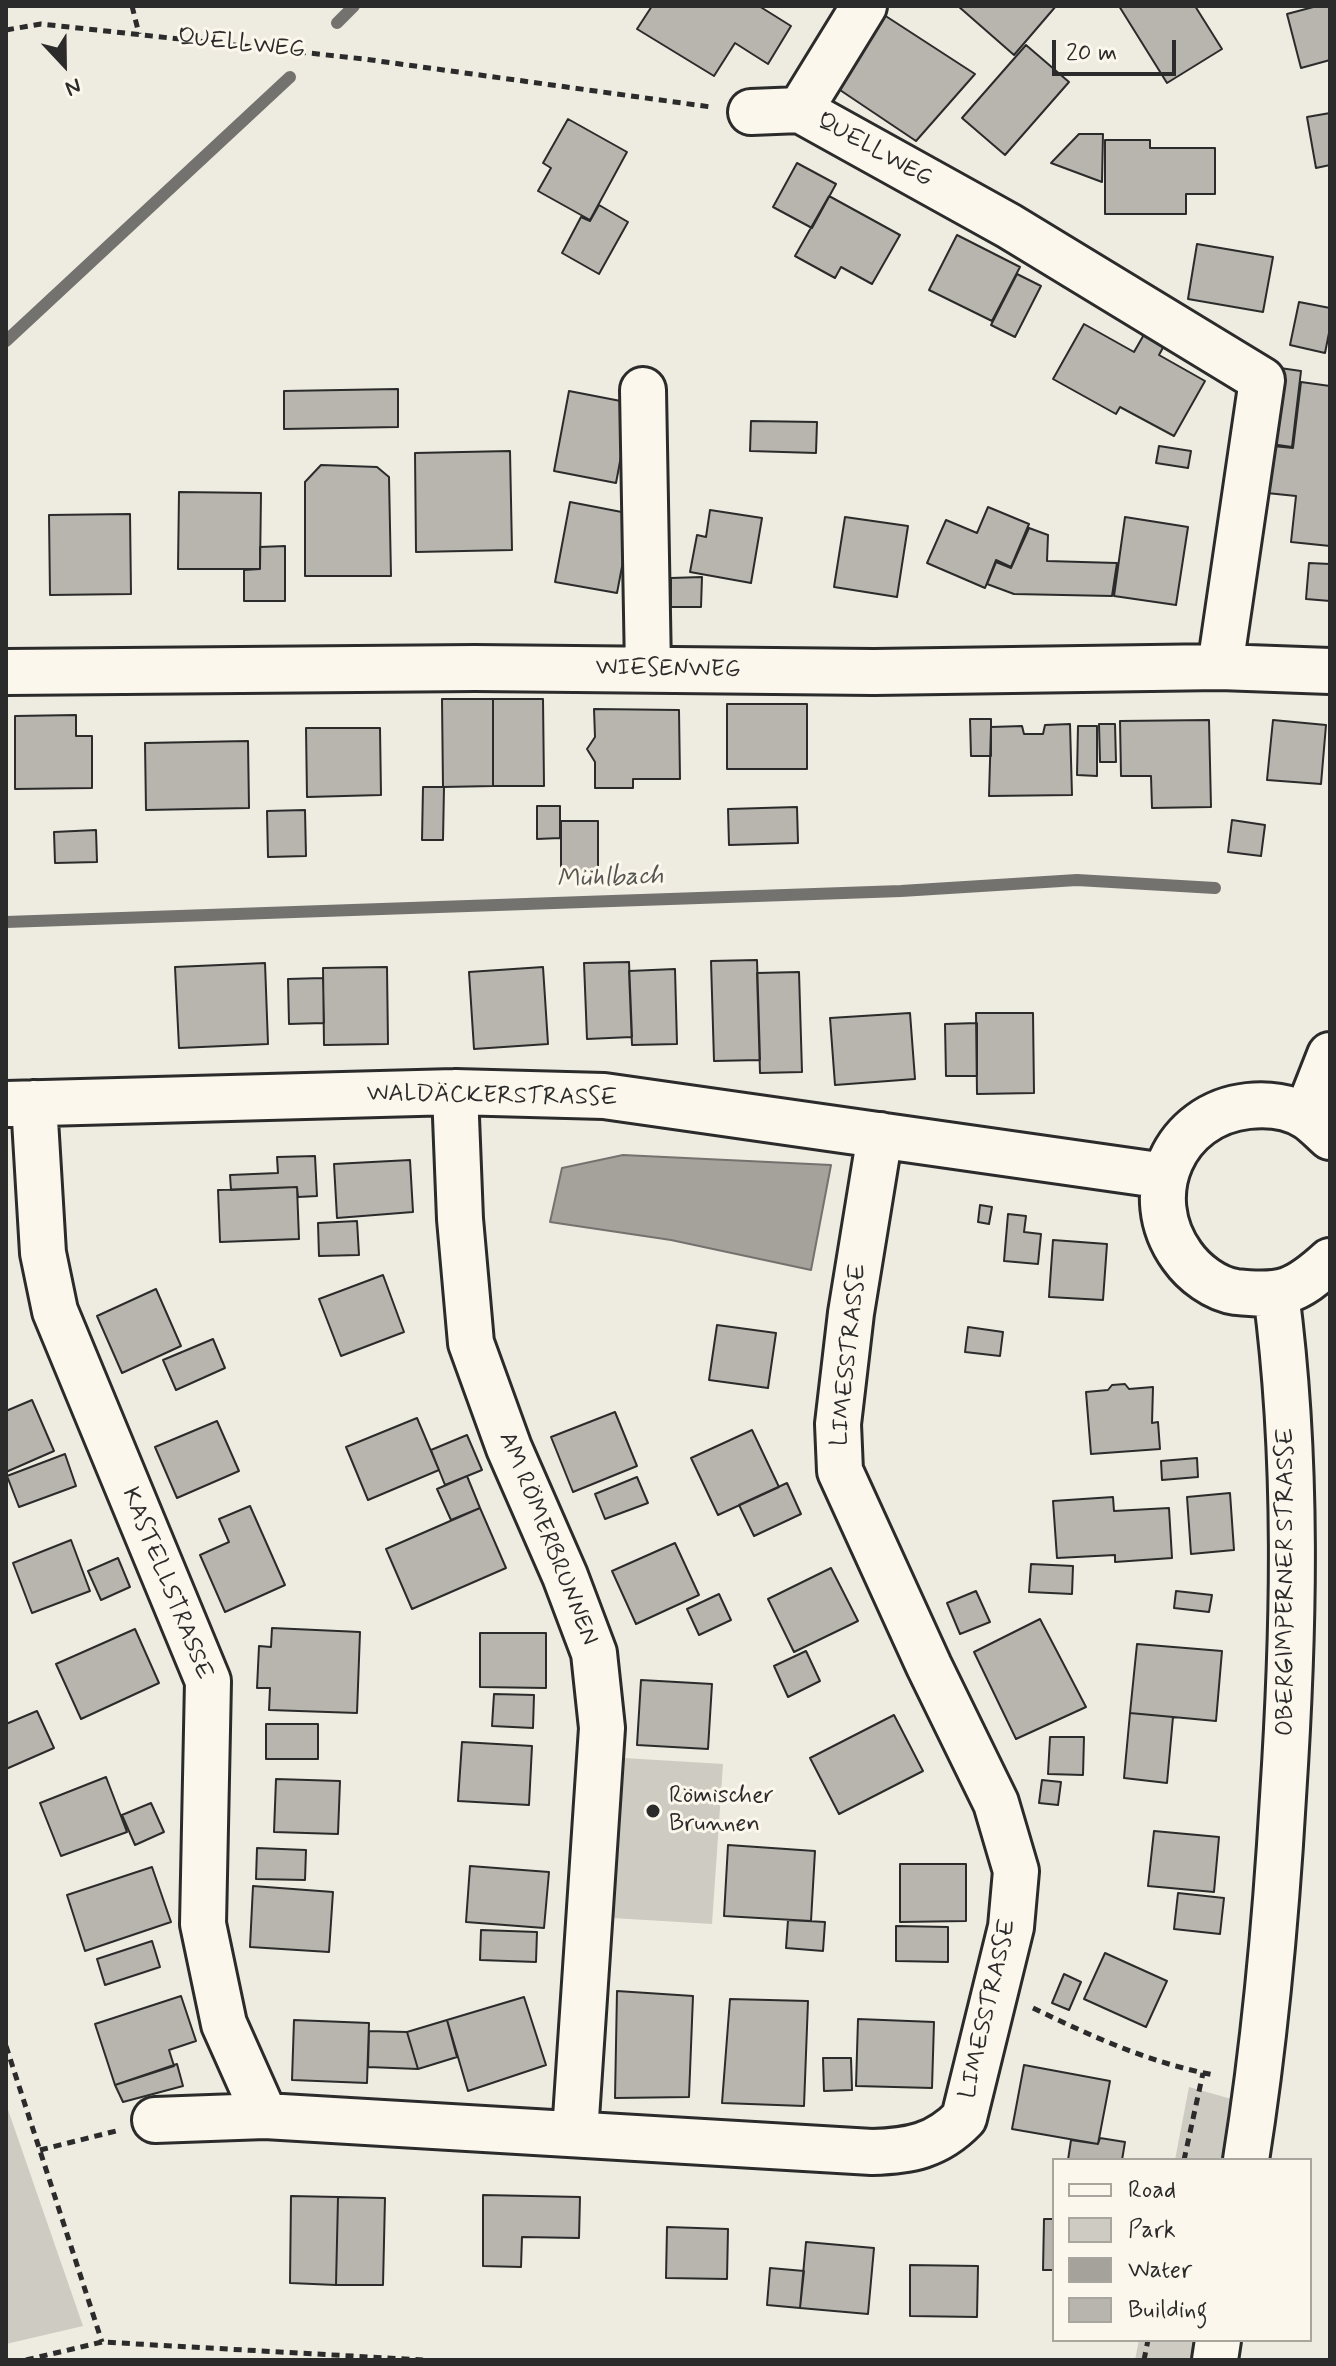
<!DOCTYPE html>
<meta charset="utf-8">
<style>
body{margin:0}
#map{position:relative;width:1336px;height:2366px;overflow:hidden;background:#eeebe0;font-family:Mynerve,sans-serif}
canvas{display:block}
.frame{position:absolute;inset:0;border:8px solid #2b2b2b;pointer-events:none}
.legend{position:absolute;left:1052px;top:2158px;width:260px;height:184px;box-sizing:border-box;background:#fbf7ec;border:2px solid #a8a59f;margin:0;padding:10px 14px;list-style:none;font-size:24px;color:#2b2b2b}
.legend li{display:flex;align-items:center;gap:16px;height:40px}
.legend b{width:40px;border:2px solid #a8a59f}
.north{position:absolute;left:24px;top:24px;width:80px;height:80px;-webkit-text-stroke:6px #fbf7ec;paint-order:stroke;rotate:158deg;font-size:22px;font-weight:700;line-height:32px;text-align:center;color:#2b2b2b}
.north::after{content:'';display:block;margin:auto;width:28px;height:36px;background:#2b2b2b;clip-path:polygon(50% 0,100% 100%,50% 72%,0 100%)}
.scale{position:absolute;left:1052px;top:40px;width:124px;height:36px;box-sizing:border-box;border:4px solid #2b2b2b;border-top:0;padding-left:10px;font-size:24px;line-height:28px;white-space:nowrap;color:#2b2b2b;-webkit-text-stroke:6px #fbf7ec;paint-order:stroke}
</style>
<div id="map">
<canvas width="1336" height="2366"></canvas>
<div class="frame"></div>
<ul class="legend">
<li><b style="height:10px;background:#fbf7ec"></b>Road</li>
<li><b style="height:22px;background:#cecbc2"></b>Park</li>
<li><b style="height:22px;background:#a4a29a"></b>Water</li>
<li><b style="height:22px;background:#b8b5ae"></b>Building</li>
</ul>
<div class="north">N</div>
<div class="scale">20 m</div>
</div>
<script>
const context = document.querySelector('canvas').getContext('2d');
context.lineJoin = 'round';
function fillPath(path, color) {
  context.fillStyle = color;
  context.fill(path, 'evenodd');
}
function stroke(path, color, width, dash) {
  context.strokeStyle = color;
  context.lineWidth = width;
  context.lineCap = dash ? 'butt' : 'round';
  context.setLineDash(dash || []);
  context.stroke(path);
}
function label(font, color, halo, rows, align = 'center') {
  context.font = font + ' Mynerve,sans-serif';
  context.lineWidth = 6;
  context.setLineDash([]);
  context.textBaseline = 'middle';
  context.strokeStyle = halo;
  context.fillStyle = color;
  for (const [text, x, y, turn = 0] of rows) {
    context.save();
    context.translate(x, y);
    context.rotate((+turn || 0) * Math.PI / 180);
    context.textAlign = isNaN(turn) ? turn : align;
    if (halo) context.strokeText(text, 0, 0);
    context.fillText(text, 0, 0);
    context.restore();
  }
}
fillPath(new Path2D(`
 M607,1757l116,7 -11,160 -116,-7z
 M1189,2087l46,13 -10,60h-50z
 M6,2104l77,222 -77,18z
 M1139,2340h56l-3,20h-57z`), '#cecbc2');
const water = new Path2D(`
 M623,1155l208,10 -20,105 -140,-30 -121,-18 12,-54z`);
fillPath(water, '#a4a29a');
stroke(water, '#74726e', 2);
stroke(new Path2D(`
 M337,23l17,-17
 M6,341l284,-264
 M6,922l895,-31 176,-11 138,8`), '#74726e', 12);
const building = new Path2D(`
 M652,6h107l32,20 -23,38 -33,-21 -21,33 -77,-47z
 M958,6h98l-42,49z
 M1119,6h76l27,43 -55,34z
 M1317,6h13v54l-29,8 -14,-54z
 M881,13l94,61 -59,67 -85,-57z
 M1026,45l43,37 -64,73 -43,-37z
 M1330,113v52l-14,3 -9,-51z
 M568,119l59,33 -37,68 -52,-29 13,-23 -8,-5z
 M1079,134h24l-1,48 -51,-19z
 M1105,140h45v8h65v46h-29v20h-81z
 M797,163l39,21 -24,44 -39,-21z
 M829,196l71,39 -28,49 -31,-17 -6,11 -40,-22z
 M599,205l29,17 -29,52 -37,-21 19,-36 9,4z
 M957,235l63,32 -28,54 -63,-31z
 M1197,244l76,13 -10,55 -75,-13z
 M1017,274l24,12 -26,51 -24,-12z
 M1299,302l31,6v20l-5,25 -35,-8z
 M1084,324l50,28 12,-21 20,11 -7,13 46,26 -31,55 -54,-29 -4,7 -63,-35z
 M1273,367l28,4 -9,76 -28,-4z
 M1301,382l29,4v160l-39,-4 5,-46 -39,-4 6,-47 30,3z
 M398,389v38l-114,2v-38z
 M569,391l62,12 -15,80 -62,-12z
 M751,421l66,1 -1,31 -66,-2z
 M1159,446l32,5 -3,17 -32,-5z
 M510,451l2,99 -96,2 -1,-99z
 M321,465l56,2 12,10 2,99h-86v-94z
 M179,492l82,1 -1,76h-82z
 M570,502l62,12 -15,79 -62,-11z
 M988,507l41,17 -18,43 -15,-7 -11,28 -58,-25 19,-43 31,13z
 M710,510l52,8 -11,65 -61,-11 7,-37 9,2z
 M130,514l1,80 -81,1 -1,-80z
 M845,517l63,9 -11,71 -63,-10z
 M1125,517l63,10 -12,78 -62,-9z
 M1029,528l19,7 -1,26 70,2 -5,33 -98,-2 -27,-10 9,-22 15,6z
 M285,546v55h-41v-31l16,-1v-22z
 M1309,563l21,1v37l-24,-2z
 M702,577l-1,30h-30v-29z
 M442,699h51v87l-50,1z
 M493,699h50l1,87h-51z
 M727,704h80v65h-80z
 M594,709l85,1 1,69h-47v9h-38v-26l-8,-13 8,-12z
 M76,715v21h16v52l-77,1v-73z
 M970,719h21v37h-20z
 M1209,720l2,87 -59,1 -1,-32h-30l-1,-55z
 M1273,720l53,5 -5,59 -54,-4z
 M1070,724l2,71 -83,1 2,-69 31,-1 2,8h19l2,-9z
 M1099,724h16l1,38h-16z
 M1078,726h19v50l-20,-1z
 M306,728h74l1,67 -74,2z
 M248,741l1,67 -103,2 -1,-67z
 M423,787h21l-1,53h-21z
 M537,806h23v32l-23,1z
 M797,807l1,36 -69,2 -1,-36z
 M305,810l1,46 -38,1 -1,-46z
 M1232,820l33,5 -4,31 -33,-4z
 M561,821h37v50l-37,1z
 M96,830l1,32 -42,1 -1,-31z
 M757,960l3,100 -46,1 -3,-100z
 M629,962l3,75 -45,2 -3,-76z
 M265,963l3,81 -89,4 -4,-81z
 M387,967l1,77 -64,1 -1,-77z
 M543,967l5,77 -74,5 -5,-77z
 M675,969l2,75 -45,1 -3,-74z
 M799,972l3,100 -42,1 -3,-100z
 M323,978l1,45 -35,1 -1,-45z
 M910,1013l5,66 -80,6 -5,-67z
 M976,1013h57l1,80 -57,1z
 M977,1023v53h-31l-1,-52z
 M315,1156l2,40 -19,1 -1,-10 -66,3 -1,-15 48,-2 -1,-16z
 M410,1160l3,52 -76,6 -3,-54z
 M297,1187l2,52 -79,3 -2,-52z
 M980,1205l12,2 -3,17 -11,-2z
 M1008,1214l18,2 -2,16 17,2 -3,30 -34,-3z
 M357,1221l2,34 -40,1 -1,-33z
 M1053,1240l54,4 -4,56 -54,-3z
 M383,1275l21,57 -63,24 -22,-57z
 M156,1289l25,57 -59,27 -25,-57z
 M717,1325l59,8 -8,55 -59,-8z
 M968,1327l35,5 -3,24 -35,-4z
 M213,1339l12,29 -49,22 -13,-30z
 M1125,1384l4,5 24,-2 -1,36 6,-1 2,27 -69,5 -5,-62 22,-2 4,-5z
 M32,1400l22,51 -48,21v-61z
 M615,1412l22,54 -64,26 -22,-55z
 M417,1418l22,52 -71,30 -22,-53z
 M217,1421l22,50 -62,27 -22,-51z
 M752,1430l27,57 -61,28 -27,-57z
 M467,1435l15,35 -37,15 -14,-35z
 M65,1454l11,32 -57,21 -12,-31z
 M1197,1458l1,19 -36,3 -1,-19z
 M467,1476l13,32 -29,12 -14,-31z
 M637,1477l11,26 -43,16 -10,-25z
 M787,1483l14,31 -47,22 -15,-31z
 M1230,1493l4,57 -43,4 -4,-57z
 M1113,1497l1,14 55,-3 3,50 -57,4v-7l-58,3 -4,-57z
 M250,1506l35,79 -60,27 -25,-57 29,-13 -10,-23z
 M480,1508l26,60 -94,41 -26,-60z
 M71,1540l19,51 -58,22 -19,-50z
 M675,1543l24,52 -63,29 -24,-53z
 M118,1558l12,29 -29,13 -13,-29z
 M1031,1564l42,2 -1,28 -43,-2z
 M831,1568l27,53 -64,31 -26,-53z
 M976,1591l14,31 -30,12 -13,-31z
 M1176,1591l36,4 -3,17 -35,-4z
 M719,1594l12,26 -32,15 -12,-26z
 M1040,1619l46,88 -70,32 -42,-87z
 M272,1628l88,4 -3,81 -88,-3 1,-22h-13l2,-42 12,1z
 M135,1629l24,54 -78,36 -25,-55z
 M480,1633h66v55l-66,-1z
 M1137,1644l85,7 -6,70 -86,-8z
 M806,1651l14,30 -32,16 -14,-31z
 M641,1680l71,4 -4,65 -71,-4z
 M494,1694l40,1 -1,33 -41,-2z
 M37,1711l17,37 -48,21v-45z
 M1130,1713l43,4 -6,66 -43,-5z
 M894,1715l29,56 -84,43 -29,-56z
 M266,1724h52v35h-52z
 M1050,1737h34l-1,38 -35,-1z
 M462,1742l70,4 -3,59 -71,-4z
 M106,1777l21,55 -66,24 -21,-53z
 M276,1779l64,2 -2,53 -64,-2z
 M1042,1780l19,2 -3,23 -19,-2z
 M151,1803l13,29 -29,13 -13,-30z
 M1154,1831l65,6 -5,55 -66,-6z
 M728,1845l87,6 -4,70 -87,-5z
 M257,1848l49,2 -1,30 -49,-1z
 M900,1864h66v57l-66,1z
 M470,1866l79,6 -5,56 -78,-6z
 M152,1867l19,55 -86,29 -18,-56z
 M253,1886l80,6 -4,60 -79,-5z
 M1178,1893l46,5 -4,36 -46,-5z
 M788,1920l37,2 -2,29 -37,-3z
 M896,1926l52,1v35l-52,-1z
 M481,1930l56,2 -1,30 -56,-2z
 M152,1941l8,26 -55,18 -8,-26z
 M1105,1953l62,28 -21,46 -62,-28z
 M1064,1974l17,8 -12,28 -17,-7z
 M617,1991l76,5 -4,101 -74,1z
 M181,1996l15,45 -27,9 5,16 -59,19 -20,-61z
 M524,1997l22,68 -78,26 -21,-71z
 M730,1999l78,2 -4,105 -82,-3z
 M858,2019l76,3 -2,66 -76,-2z
 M294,2020l75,3 -2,60 -75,-3z
 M447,2020l10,37 -39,12 -11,-37z
 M369,2031l38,1 11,37 -50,-2z
 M823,2058h28l1,32 -28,1z
 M177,2064l6,22 -60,16 -8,-17z
 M1024,2065l86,16 -12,63 -86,-15z
 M1100,2138l25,4 -3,18h-54l3,-20 27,4z
 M483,2195l97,2 -1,41 -57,-1 -1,30 -38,-1z
 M291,2196l47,1 -2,88 -46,-2z
 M338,2197l47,1 -2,87h-47z
 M1044,2219h10v51h-11z
 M667,2227l61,2 -1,50 -61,-1z
 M806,2242l68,6 -6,66 -68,-6z
 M910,2265l68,1 -1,51 -67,-1z
 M770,2268l34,3 -4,37 -33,-3z`);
fillPath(building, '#b8b5ae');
stroke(building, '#2b2b2b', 2);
const minor = new Path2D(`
 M800,110l64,-104
 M751,112l49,-2 209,116 253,154 -42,287
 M643,390l5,279
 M6,672l469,-4 399,4 346,-5 110,4
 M455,1092l5,127 11,124 38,105 56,128 29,77 8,75 -27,405
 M34,1103l9,150 12,58 153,370 -5,243 21,100 41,92
 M6,1104l449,-12 149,4 561,80
 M1306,1116l24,-61
 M1330,1137c-7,-6 -15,-15 -23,-20 -17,-11 -40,-13 -59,-11 -74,8 -110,89 -66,150 12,17 33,33 54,36 46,5 60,0 94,-31
 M155,2120l110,-4 607,36c38,-1 65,-6 92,-34l47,-191 5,-56 -20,-68 -67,-137 -89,-195 -2,-47 13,-111 29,-178
 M1246,2160c19,-120 30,-242 37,-363 11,-168 15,-337 -7,-504
 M1215,2360l3,-20`);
stroke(minor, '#2b2b2b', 50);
stroke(new Path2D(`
 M132,6l7,28
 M6,30l35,-6 323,35 347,48
 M1033,2008c58,28 117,55 181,67
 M6,2046l96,296
 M40,2150l76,-19
 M1184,2160l19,-87
 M26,2360l76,-18 321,18
 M1144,2360l4,-20`), '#2b2b2b', 5, [8, 6]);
stroke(minor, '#fbf7ec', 44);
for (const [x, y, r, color] of [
 [653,1811,8,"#2b2b2b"]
]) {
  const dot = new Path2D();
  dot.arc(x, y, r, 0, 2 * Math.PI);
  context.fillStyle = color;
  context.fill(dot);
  stroke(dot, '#fbf7ec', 3);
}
label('24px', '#2b2b2b', '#fbf7ec', [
 ["QUELLWEG",241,45,6],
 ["QUELLWEG",874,151,29],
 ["WIESENWEG",668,670,1],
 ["WALDÄCKERSTRASSE",492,1097,1],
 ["LIMESSTRASSE",850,1355,-84],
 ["AM RÖMERBRUNNEN",547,1539,68],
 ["OBERGIMPERNER STRASSE",1287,1582,-90],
 ["KASTELLSTRASSE",166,1584,68],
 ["LIMESSTRASSE",989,2009,-77]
]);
label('24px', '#2b2b2b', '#fbf7ec', [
 ["Römischer",669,1797],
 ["Brunnen",669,1825]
], 'left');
label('italic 26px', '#555552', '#fbf7ec', [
 ["Mühlbach",610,879,-2]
]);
</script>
